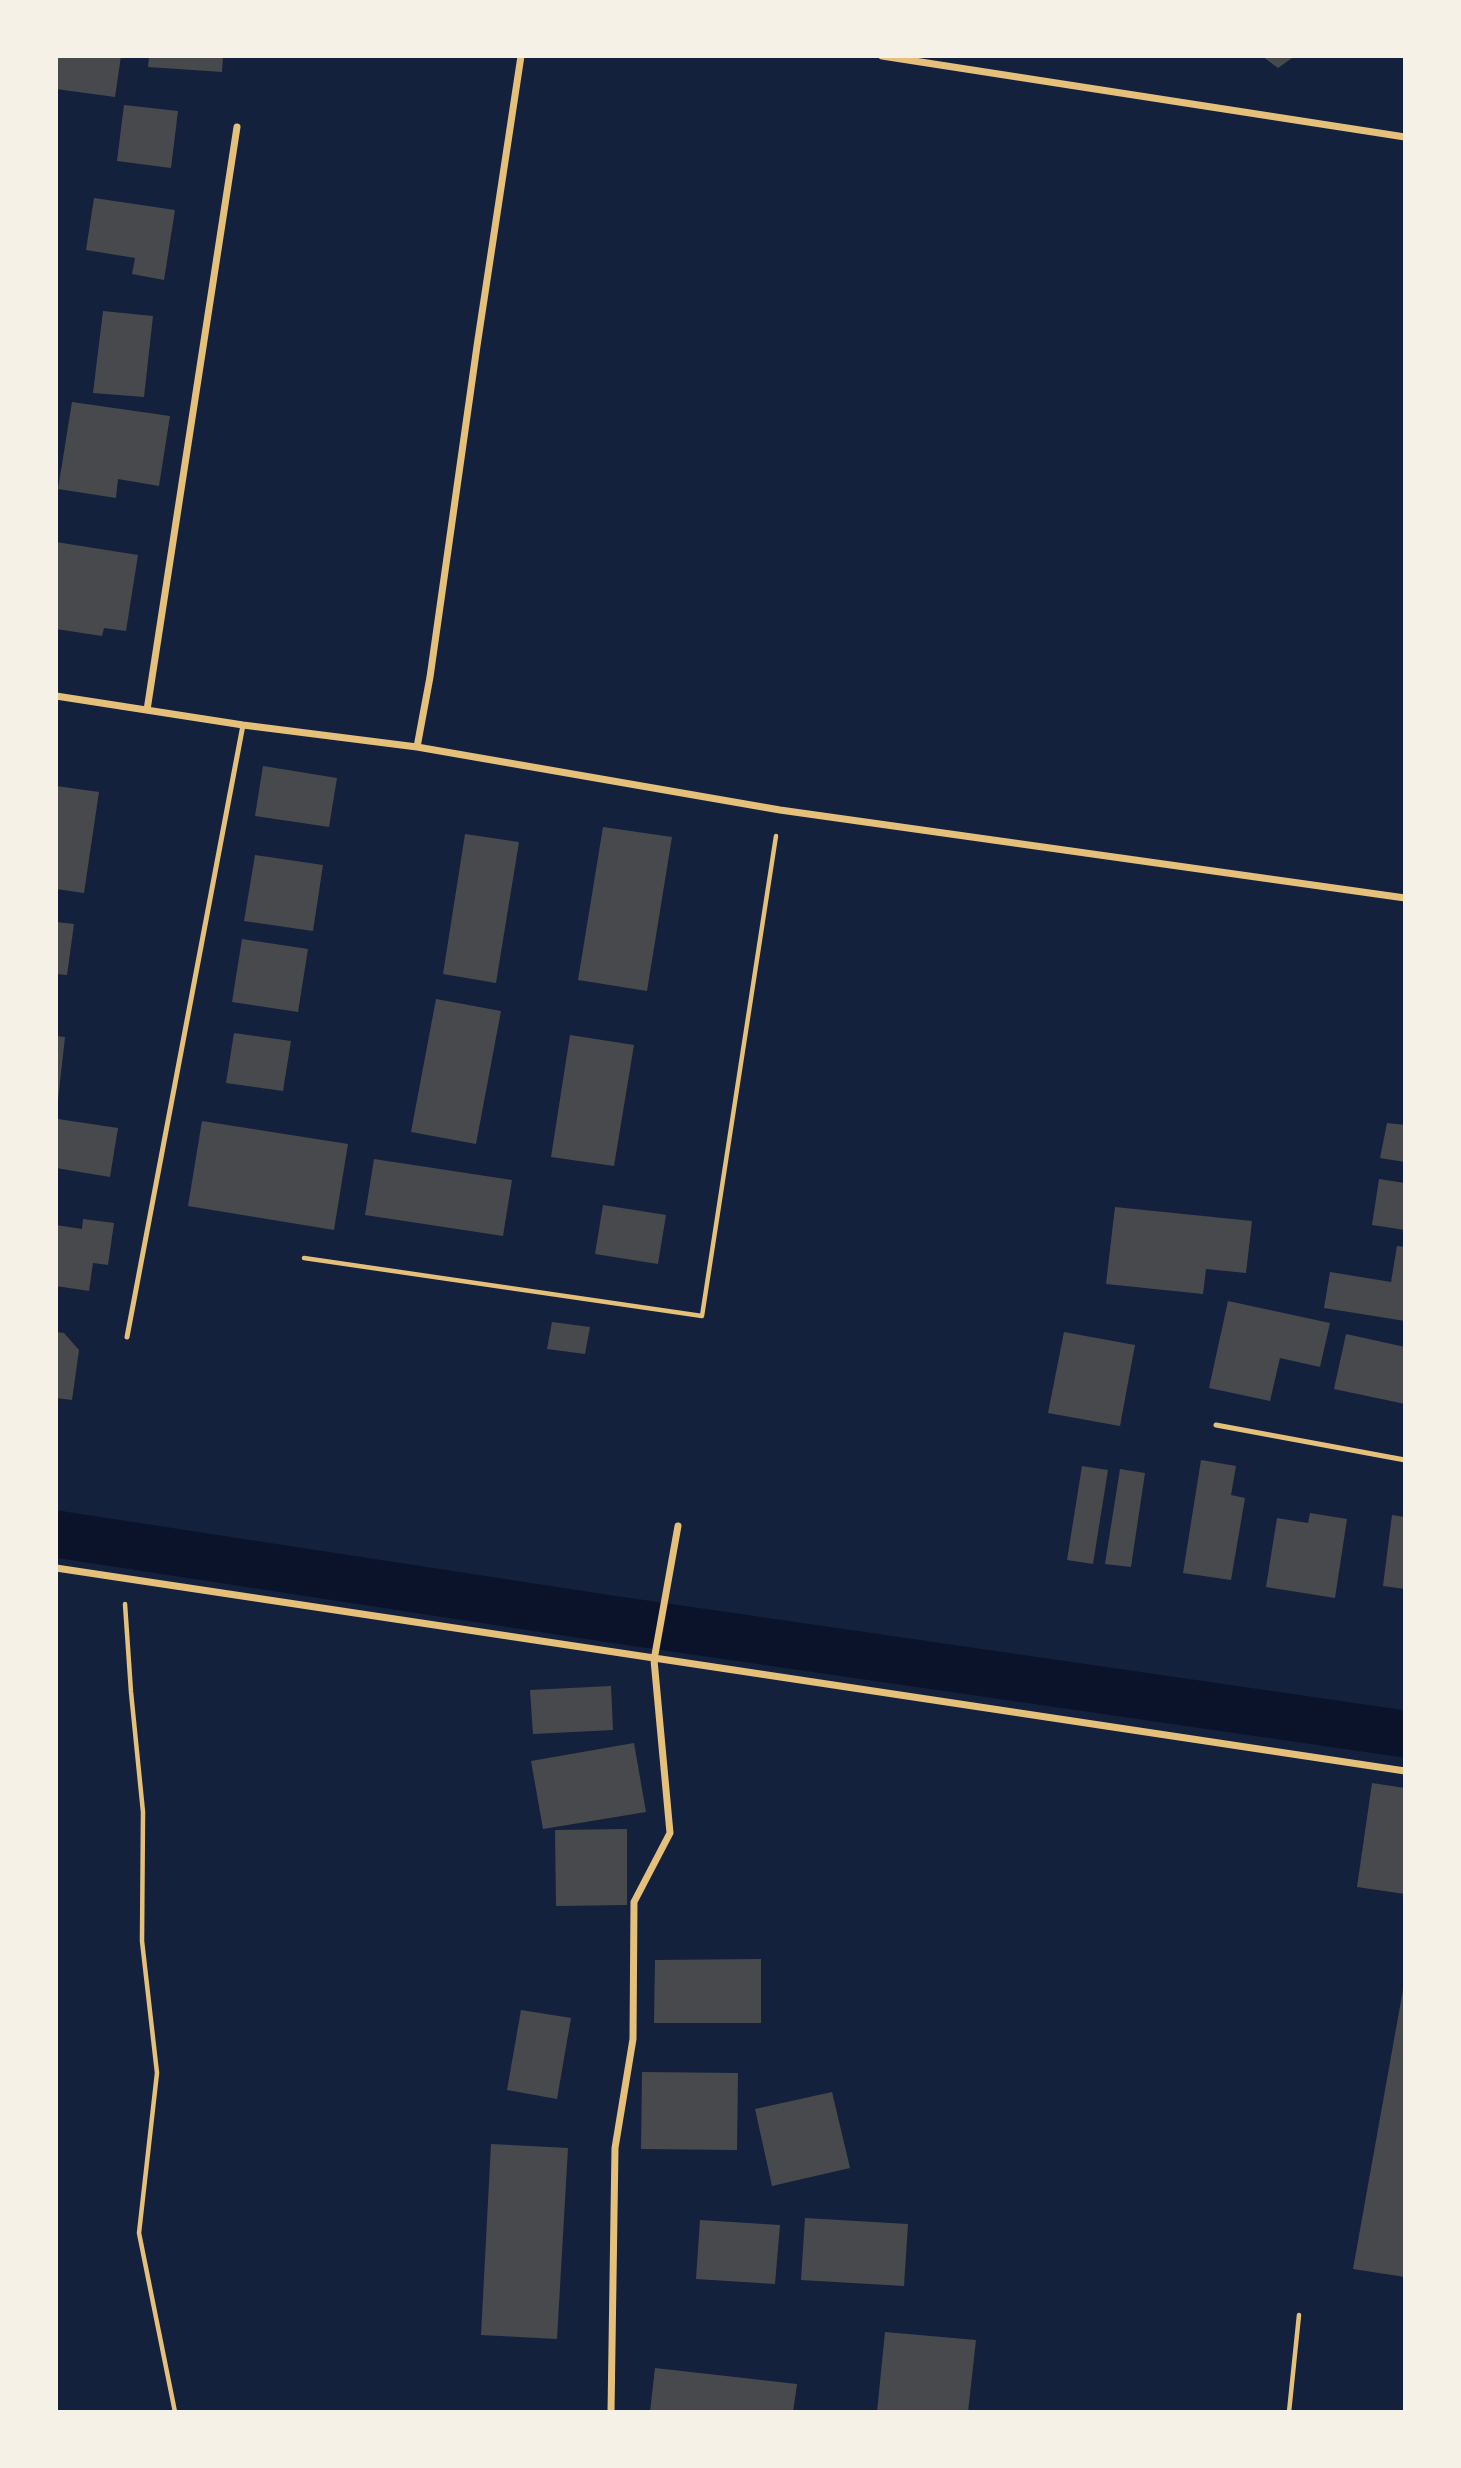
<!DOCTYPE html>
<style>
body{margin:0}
#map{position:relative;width:1461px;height:2468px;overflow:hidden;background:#14213d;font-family:"Fira Sans",sans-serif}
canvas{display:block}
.frame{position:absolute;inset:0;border:58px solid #f6f1e7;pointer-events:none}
</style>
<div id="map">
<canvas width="1461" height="2468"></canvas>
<div class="frame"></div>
</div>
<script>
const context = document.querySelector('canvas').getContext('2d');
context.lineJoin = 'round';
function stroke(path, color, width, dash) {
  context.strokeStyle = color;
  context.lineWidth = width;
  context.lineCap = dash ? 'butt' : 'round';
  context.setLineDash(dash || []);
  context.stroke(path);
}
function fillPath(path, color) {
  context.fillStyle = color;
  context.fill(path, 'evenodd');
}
stroke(new Path2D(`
 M56,1534l555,85 794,115`), '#0b132b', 47);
fillPath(new Path2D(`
 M56,56h65l-6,41 -59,-8z
 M149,56h74l-1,16 -74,-5z
 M1262,56h33l-17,12z
 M124,105l54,6 -7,57 -54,-7z
 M94,198l81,12 -11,70 -32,-6 3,-16 -49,-8z
 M103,311l50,5 -9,81 -51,-4z
 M72,402l98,14 -11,70 -41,-7 -2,19 -58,-9z
 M56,542l82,13 -12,76 -22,-3 -2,8 -46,-7z
 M263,766l74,12 -8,49 -74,-11z
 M56,786l43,6 -15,101 -28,-4z
 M603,827l69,10 -25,154 -69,-11z
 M465,834l54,8 -23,141 -53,-9z
 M255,855l68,10 -10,66 -69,-10z
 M56,922l18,2 -7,51 -11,-1z
 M242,939l66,10 -10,63 -66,-10z
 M436,999l65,12 -25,133 -65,-12z
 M234,1033l57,8 -8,50 -57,-8z
 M570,1035l64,10 -20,121 -63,-9z
 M56,1036l9,1 -7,63h-2z
 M58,1119l60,9 -8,49 -54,-9z
 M202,1121l146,23 -14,86 -146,-24z
 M1387,1123l18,2v37l-25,-4z
 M374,1159l138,21 -9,56 -138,-21z
 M1379,1179l26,4v47l-33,-5z
 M603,1205l63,10 -8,49 -63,-10z
 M1115,1207l137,14 -6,52 -40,-4 -3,25 -97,-10z
 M83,1219l31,4 -6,42 -15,-2 -4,28 -33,-5v-61l26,4z
 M1397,1246l8,1v74l-81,-13 6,-36 61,10z
 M1228,1301l102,22 -10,44 -40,-9 -10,43 -61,-13z
 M552,1322l38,5 -5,27 -38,-5z
 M56,1332l8,1 15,17 -7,50 -16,-2z
 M1064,1332l71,13 -15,81 -72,-13z
 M1346,1334l59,13v57l-71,-15z
 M1201,1460l35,6 -5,29 14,3 -14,82 -48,-7z
 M1082,1466l26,4 -15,94 -26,-4z
 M1120,1469l25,4 -14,94 -26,-3z
 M1310,1513l37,6 -12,79 -69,-11 11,-69 31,5z
 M1392,1515l13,2v72l-22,-3z
 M611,1686l2,44 -80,4 -3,-44z
 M634,1743l12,69 -103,17 -12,-68z
 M1372,1783l33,5v106l-48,-7z
 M627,1829v76l-71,1 -1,-76z
 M761,1959v64h-107l1,-63z
 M1404,1984h1v293l-52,-8z
 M521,2010l50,8 -14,81 -50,-9z
 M642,2072l96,1 -1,77 -96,-1z
 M832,2092l18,76 -78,18 -17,-77z
 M491,2144l77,4 -11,191 -76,-4z
 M805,2218l103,6 -4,62 -103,-6z
 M700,2220l80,5 -5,59 -79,-5z
 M885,2332l91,8 -8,72h-91z
 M655,2368l142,16 -4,28h-143z`), '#48494c');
stroke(new Path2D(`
 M304,1258l398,58 74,-480
 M125,1604l6,88 12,120 -1,129 15,132 -18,160 36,179
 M1289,2412l10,-97`), '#e5c07b', 4.5);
stroke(new Path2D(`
 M127,1337l116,-612
 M1216,1425l189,35`), '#e5c07b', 5);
stroke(new Path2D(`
 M882,56l523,81
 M56,696l187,29 174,22 363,63 625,88
 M147,710l90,-583
 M417,747l13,-70 47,-331 44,-290
 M56,1568l1349,203
 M611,2412l4,-264 18,-109 1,-137 36,-69 -16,-173 24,-134`), '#e5c07b', 7);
</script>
